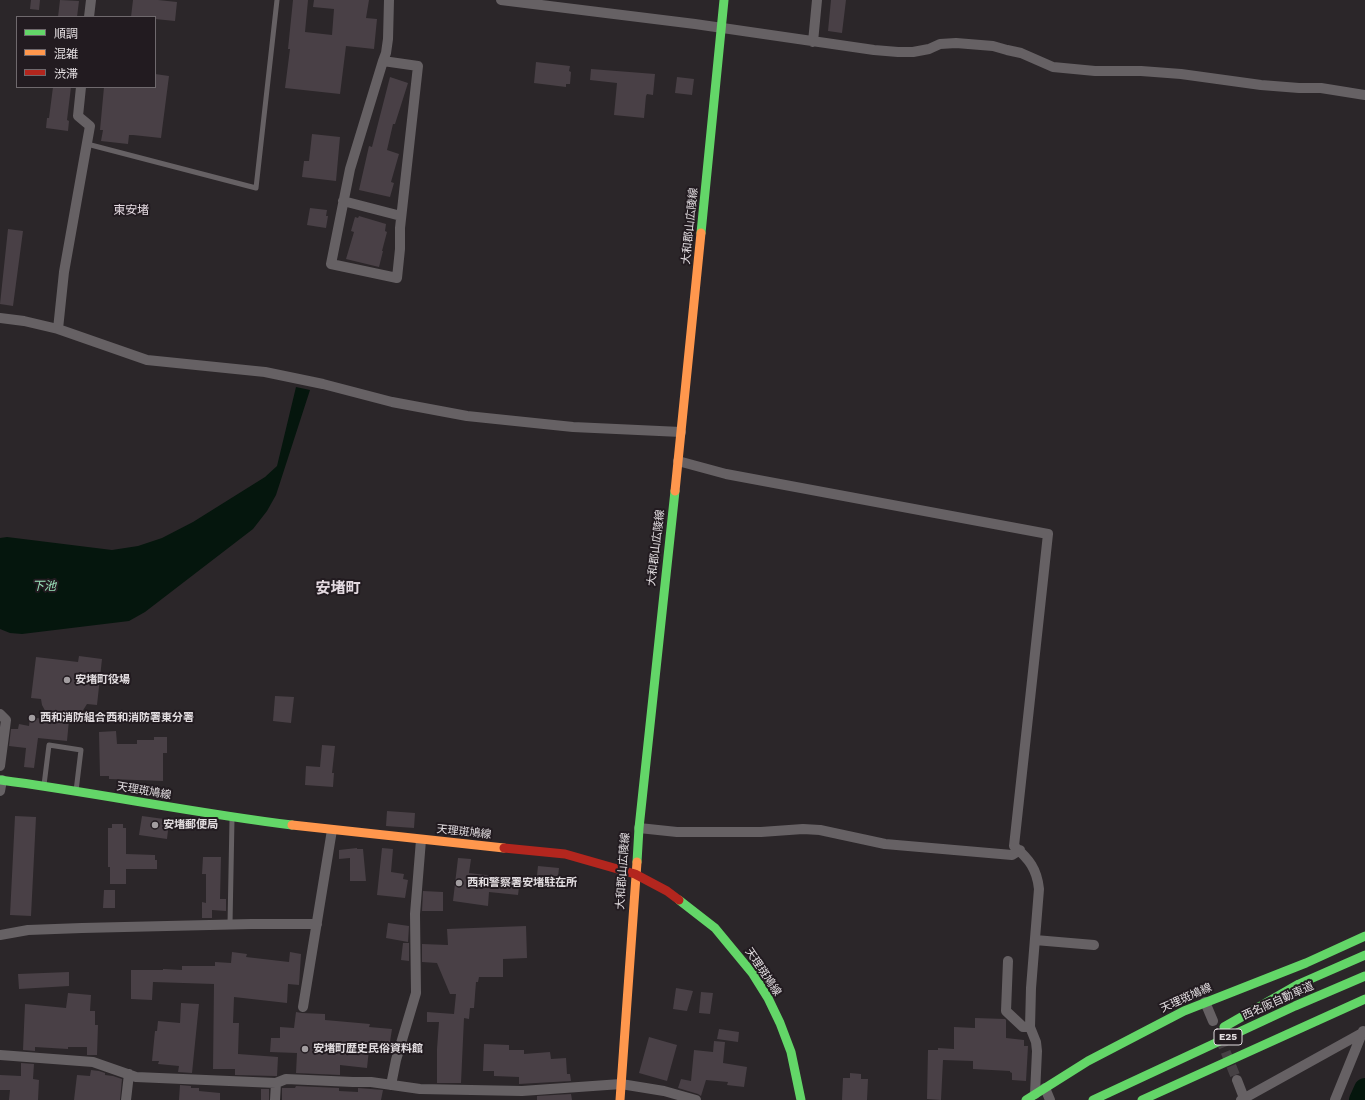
<!DOCTYPE html>
<meta charset="utf-8">
<style>
body{margin:0}
#map{position:relative;width:1365px;height:1100px;overflow:hidden;background:#2b2629;font-family:"Work Sans","Noto Sans JP",sans-serif}
canvas{display:block}
.legend{position:absolute;left:16px;top:16px;width:140px;height:72px;box-sizing:border-box;background:#221b20;border:1px solid #6f696d;margin:0;padding:5px 7px;list-style:none;font-size:12px;color:#e2dde0}
.legend li{display:flex;align-items:center;gap:8px;height:20px}
.legend b{width:20px;border:1px solid #6f696d}
</style>
<div id="map">
<canvas width="1365" height="1100"></canvas>
<ul class="legend">
<li><b style="height:5px;background:#63d668"></b>順調</li>
<li><b style="height:5px;background:#ff974d"></b>混雑</li>
<li><b style="height:5px;background:#b3261e"></b>渋滞</li>
</ul>
</div>
<script>
const context = document.querySelector('canvas').getContext('2d');
context.lineJoin = 'round';
function fillPath(path, color) {
  context.fillStyle = color;
  context.fill(path, 'evenodd');
}
function stroke(path, color, width, dash) {
  context.strokeStyle = color;
  context.lineWidth = width;
  context.lineCap = dash ? 'butt' : 'round';
  context.setLineDash(dash || []);
  context.stroke(path);
}
function label(font, color, halo, rows, align = 'center') {
  context.font = font + ' "Work Sans","Noto Sans JP",sans-serif';
  context.lineWidth = 4;
  context.setLineDash([]);
  context.textBaseline = 'middle';
  context.strokeStyle = halo;
  context.fillStyle = color;
  for (const [text, x, y, turn = 0] of rows) {
    context.save();
    context.translate(x, y);
    context.rotate((+turn || 0) * Math.PI / 180);
    context.textAlign = isNaN(turn) ? turn : align;
    if (halo) context.strokeText(text, 0, 0);
    context.fillText(text, 0, 0);
    context.restore();
  }
}
fillPath(new Path2D(`
 M296,387l14,3 -34,105 -9,16 -14,18 -108,83 -16,9 -107,13 -12,-1 -10,-4v-91l7,-1 105,13 26,-4 24,-8 31,-16 72,-45 12,-11z`), '#05160d');
stroke(new Path2D(`
 M1360,1100l5,-11`), '#05160d', 22);
fillPath(new Path2D(`
 M31,0h9l-1,10 -9,-1z
 M60,0l19,1 -2,16h-19z
 M133,0h25l19,2 -2,19 -20,-2v-2h-24z
 M293,0h15l-3,32 27,3 2,-26 -21,-2 1,-7h55l-3,18 11,1 -3,30 -28,-3 -6,48 -55,-6 5,-39h-2z
 M831,0h15l-4,33 -14,-2z
 M536,62l34,4 -1,5 2,1 -1,12h-4v3l-32,-4z
 M591,69l64,5 -2,21 -6,-1 -1,2 -2,22 -30,-3 3,-32 -27,-3z
 M155,74l14,2 -8,62 -28,-3h-4l-1,9 -27,-3 2,-11h-3l4,-43h51z
 M390,77l18,6 -13,41h-2l-6,26 12,4 -8,28 3,1 -4,14 -31,-7 10,-44 3,1z
 M677,77l17,2 -2,16 -17,-2z
 M53,87h18l-4,33 2,1 -1,10 -22,-3 1,-10h2z
 M312,134l28,3 -4,44 -34,-4 2,-16h5z
 M310,208l17,2 -1,6h2l-2,12 -19,-3z
 M359,216l27,8 -1,7 2,1 -5,19h1l-4,16 -33,-8 8,-27 -3,-1 4,-14 3,1z
 M8,229l15,2 -10,75 -13,-2z
 M79,656l23,3 -5,46 -10,-1 -7,11 -11,5 -2,21 -29,-3 -4,30 -10,-1 2,-19 -17,-2 2,-17h7l1,-5 10,2 1,-9 20,3 -8,-15 -1,-6 -10,-1 5,-41 42,5z
 M275,696l19,1 -3,26 -18,-2z
 M116,731l1,13h20v-4h17v-3h13v16h-4v28l-54,-2v-3h-9l-1,-44z
 M322,745l13,1 -3,27h2l-1,14 -28,-2 1,-19 14,1z
 M387,811l28,2 -1,15 -28,-2z
 M15,816l21,1 -5,99 -21,-1z
 M142,816l22,3v3h5l-2,17 -28,-4z
 M112,824h11v4h3v26l29,1v5h2v9h-31v15h-16v-17h-2v-39h4z
 M357,848v1h6l3,32h-16v-23l-11,1v-9z
 M382,848l11,1 -2,23 13,2 -1,5 5,1 -3,18 -28,-3z
 M203,857h18l-1,42h6v12l-14,-1v8h-10v-16l4,1v-29h-4z
 M458,858l13,1 -2,14 51,6 -2,16 -29,-3 -1,14 -35,-5z
 M538,866l21,2 -2,19 -21,-2z
 M104,890h11v18h-12z
 M423,891l20,1v19h-21z
 M388,923l21,3 -1,16 -22,-4z
 M526,926l1,32 -24,1v18h-24l-1,5h-2l-2,26h-4l-1,11 -5,-1 -3,65h-24v-34l2,-27h-12v-10l27,2 2,-20h-6l-13,-31 -15,-1v-18l26,1 -1,-16z
 M403,943h6v18l-8,-1z
 M232,952l15,2 -1,3 43,5 1,-10 11,2 -2,31 -11,-1 -1,19 -53,-6 -1,26h6l-1,31 40,3 -1,19h-2l-40,-1v-6h-22l1,-85 -61,-2 -1,18 -21,-1v-29h32v-1l19,1v-4h33v-4l16,1z
 M69,972v14l-50,3 -1,-15z
 M676,988l17,3 -6,20 -14,-2z
 M701,992l12,1 -3,21 -11,-1z
 M68,993l23,2 -1,16h5v14h3l-1,30h-10v-8h-19v2l-33,-2v4l-12,-1 2,-46 41,4z
 M181,1003l18,1 -7,69 -14,-1 1,-6 -21,-2 1,-3h-7l3,-30h2l1,-10 22,2z
 M296,1012l6,1 23,1v6l45,4 -1,3 23,2 -2,13 -20,-2 -3,28 -27,-3v10l-44,-2 1,-20 -27,-1 1,-14h9v-11l14,1z
 M975,1018l30,1 1,1v18l18,2v6h4l-2,35 -14,-1v-7l-2,-1v-1l-37,-2v-8l-30,-1 -2,40 -14,-1 1,-49h10v-2l16,1v-22l21,1z
 M719,1029l20,3 -1,10 -21,-3z
 M649,1037l28,8 -10,36 -28,-8z
 M714,1041l11,1 -2,21 24,4 -3,20 -17,-2 1,-3 -22,-2 -5,16 -3,-2 -20,-6 3,-9 10,2 3,-31 19,2z
 M484,1044l25,1v5h15v4l26,-2 1,7 15,-1 1,16h3l1,7 -52,3v-7l-25,-1v-5h-11z
 M21,1063l13,1 -1,15 6,1 -1,20h-29l1,-10h-10v-15l21,1z
 M91,1070l8,1 6,2v2l8,1 9,3 -2,21h-46l3,-25 13,1z
 M850,1073l11,1v5h7l-1,21h-25l1,-22h7z
 M180,1085l11,1v2h8v3l21,2v7h-41z
 M296,1086l43,2v3l19,1v-4l25,2 -2,10h-99v-12h13z
 M261,1089h8v11h-8z
 M571,1094l1,6h-35v-4z`), '#494046');
stroke(new Path2D(`
 M1220,1038l17,42`), '#464144', 10, [10, 5]);
stroke(new Path2D(`
 M87,144l169,44 21,-188
 M44,785l5,-40 32,5 -5,41
 M230,924l2,-105`), '#666164', 5);
stroke(new Path2D(`
 M501,0l194,24 179,26 24,2h15l16,-3 11,-5 16,-1 37,3 14,4 14,3 32,14 42,4h46l40,3 80,11 38,3h22l44,7
 M89,17l2,-17
 M813,42l4,-42
 M383,61l35,5 -18,162v21l-3,29 -66,-14 19,-95 33,-108 3,-8 2,-14 1,-39
 M343,201l58,15
 M0,318l24,3 34,8 89,31 118,12 58,12 69,18 75,14 106,11 108,5
 M58,329l6,-57 26,-146 -12,-10 3,-29
 M678,461l48,13 322,60 -34,312c15,13 23,23 25,43l-8,99 -1,39 6,15 1,9 -2,43
 M0,714l6,6 -6,46
 M0,791l2,-11
 M639,828l38,4h84l42,-3 17,1 65,14 127,11 8,-5
 M0,935l28,-5 54,-2 170,-4h65
 M1035,940l59,5
 M1008,961l-2,50 17,16h7
 M1205,1002l8,19
 M303,1007l29,-177
 M0,1055l93,7 43,15 140,6 10,-4 67,3h18l49,7 102,2 99,-7 43,7 32,9
 M1237,1080l7,18
 M391,1085l5,-25 20,-67 -1,-79 6,-74
 M1045,1088l5,12
 M126,1100l3,-26
 M275,1100l1,-17
 M1241,1100l121,-67
 M1335,1100l28,-69`), '#666164', 10);
stroke(new Path2D(`
 M701,233l23,-233
 M0,780c98,13 194,33 292,45
 M637,862l2,-34 36,-337
 M679,900l36,28 38,46 15,24 12,25 11,29 10,48
 M1224,1027l75,-43 66,-29
 M1026,1100l62,-39 96,-50 122,-48 59,-27
 M1093,1100l202,-94 70,-30
 M1142,1100l223,-101`), '#63d668', 9);
stroke(new Path2D(`
 M675,491l26,-258
 M292,825l212,23
 M620,1100l17,-238`), '#ff974d', 9);
stroke(new Path2D(`
 M504,848l61,6 70,20 32,17 12,9`), '#b3261e', 9);
for (const [x, y, r, color] of [
 [67,680,4,"#a29da0"],
 [32,718,4,"#a29da0"],
 [155,825,4,"#a29da0"],
 [459,883,4,"#a29da0"],
 [305,1049,4,"#a29da0"]
]) {
  const dot = new Path2D();
  dot.arc(x, y, r, 0, 2 * Math.PI);
  context.fillStyle = color;
  context.fill(dot);
  stroke(dot, '#221b20', 1.5);
}
for (const [x, y, w] of [
 [1228,1037,28]
]) {
  const box = new Path2D();
  box.roundRect(x - w / 2, y - 8, w, 16, 3);
  context.fillStyle = '#221b20';
  context.fill(box);
  stroke(box, '#e2dde0', 1);
}
label('bold 10px', '#e2dde0', null, [
 ["E25",1228,1037]
]);
label('11px', '#e2dde0', '#221b20', [
 ["大和郡山広陵線",690,226,-84],
 ["大和郡山広陵線",656,548,-83],
 ["天理斑鳩線",144,791,10],
 ["天理斑鳩線",464,832,6],
 ["大和郡山広陵線",623,871,-86],
 ["天理斑鳩線",763,972,56],
 ["天理斑鳩線",1186,998,-24],
 ["西名阪自動車道",1278,1001,-24]
]);
label('bold 11px', '#e2dde0', '#221b20', [
 ["安堵町役場",75,680],
 ["西和消防組合西和消防署東分署",40,718],
 ["安堵郵便局",163,825],
 ["西和警察署安堵駐在所",467,883],
 ["安堵町歴史民俗資料館",313,1049]
], 'left');
label('12px', '#e4dae1', '#221b20', [
 ["東安堵",131,210]
]);
label('italic 12px', '#9be3bb', '#221b20', [
 ["下池",44,586]
]);
label('bold 15px', '#e4dae1', '#221b20', [
 ["安堵町",338,589]
]);
</script>
